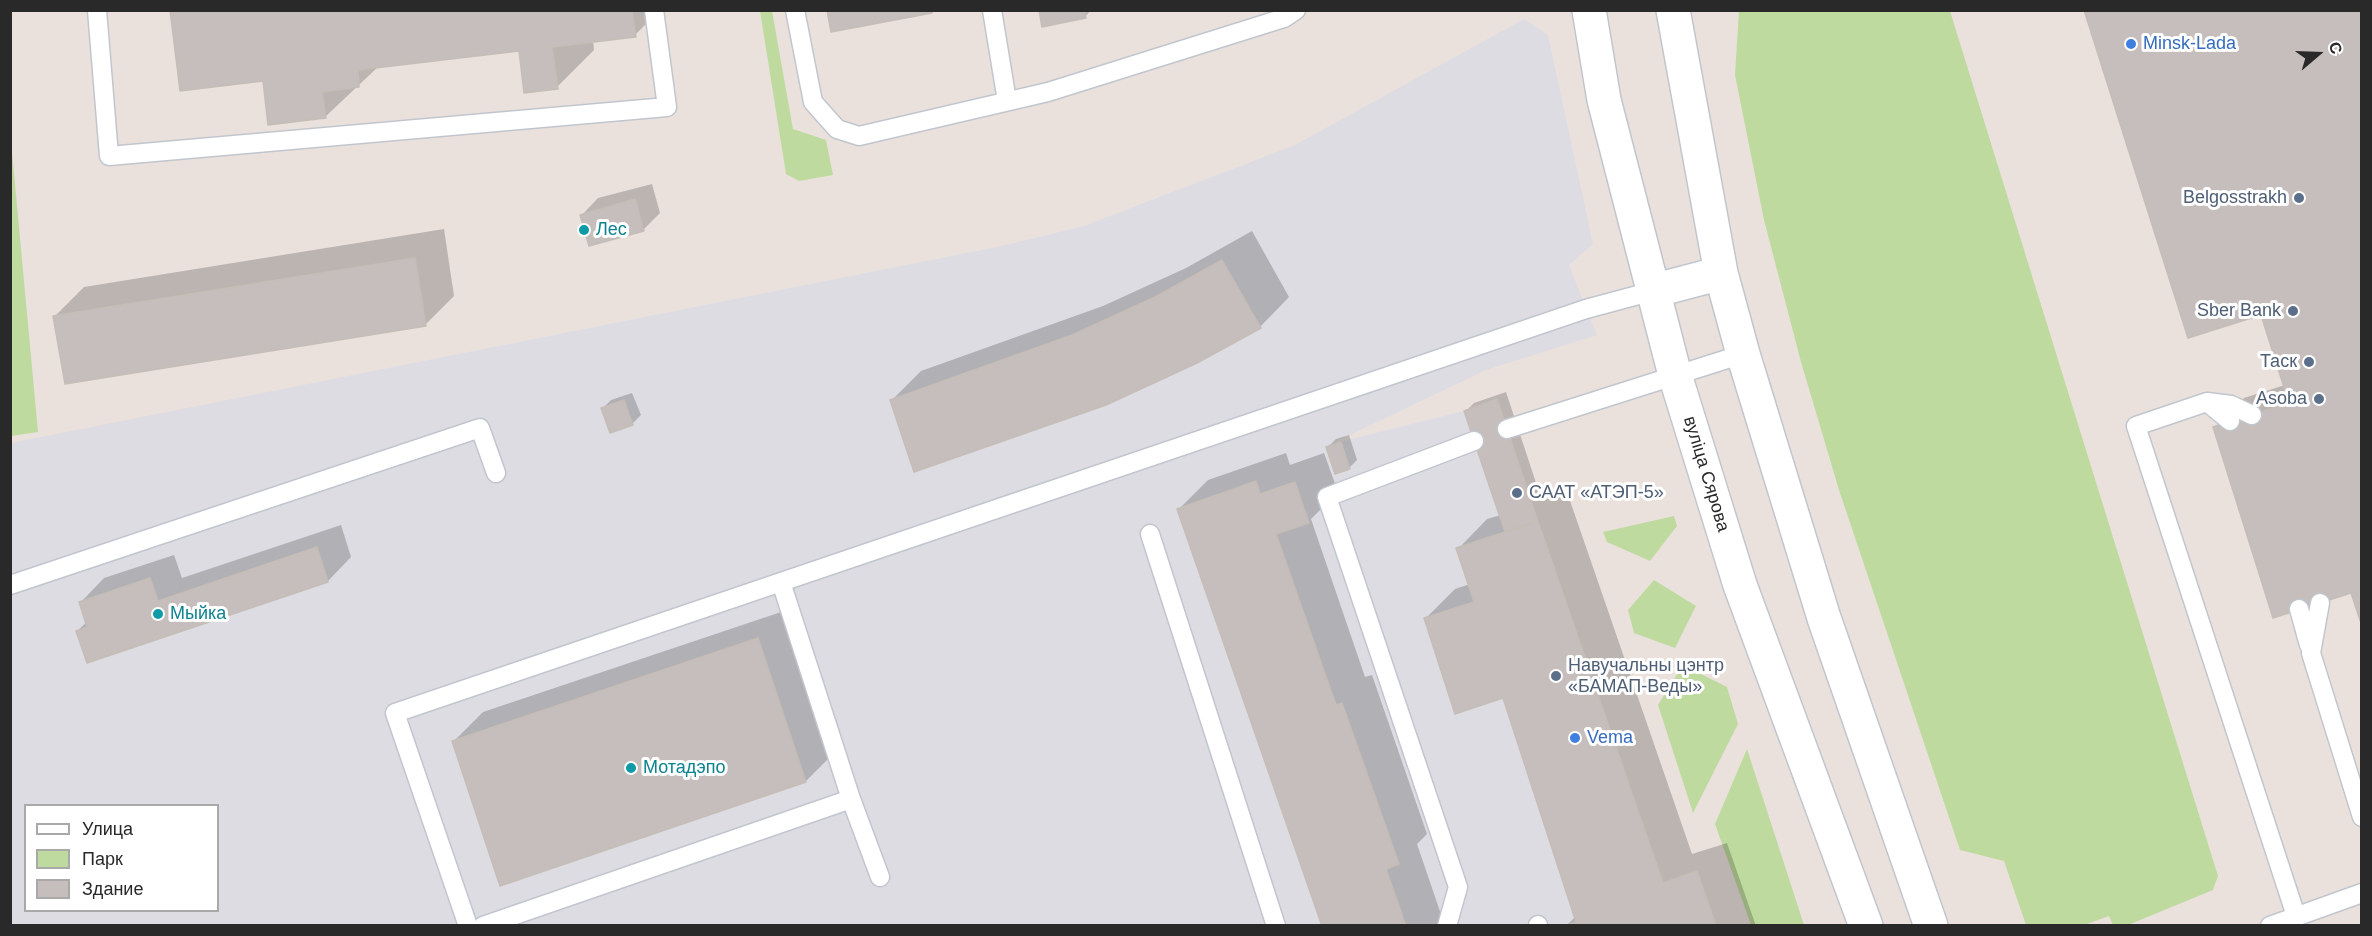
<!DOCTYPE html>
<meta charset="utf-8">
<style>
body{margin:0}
#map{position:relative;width:2372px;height:936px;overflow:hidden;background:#eae1dd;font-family:Arial,sans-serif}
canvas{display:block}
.frame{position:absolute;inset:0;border:12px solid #292929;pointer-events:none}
.legend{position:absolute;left:24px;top:804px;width:195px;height:108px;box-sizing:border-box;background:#fff;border:2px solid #a9a9a9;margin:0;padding:8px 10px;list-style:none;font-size:18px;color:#292929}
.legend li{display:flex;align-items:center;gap:12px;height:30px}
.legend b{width:30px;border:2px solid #a9a9a9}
.north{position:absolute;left:2288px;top:24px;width:60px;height:60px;-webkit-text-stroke:4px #fff;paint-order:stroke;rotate:71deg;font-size:16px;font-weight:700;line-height:24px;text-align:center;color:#292929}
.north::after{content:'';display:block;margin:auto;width:21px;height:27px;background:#292929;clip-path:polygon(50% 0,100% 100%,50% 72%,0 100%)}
</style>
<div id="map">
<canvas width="2372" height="936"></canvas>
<div class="frame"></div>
<ul class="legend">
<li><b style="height:8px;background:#fff"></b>Улица</li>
<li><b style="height:16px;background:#bfda9f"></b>Парк</li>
<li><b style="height:16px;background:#c5bebc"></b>Здание</li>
</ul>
<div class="north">С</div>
</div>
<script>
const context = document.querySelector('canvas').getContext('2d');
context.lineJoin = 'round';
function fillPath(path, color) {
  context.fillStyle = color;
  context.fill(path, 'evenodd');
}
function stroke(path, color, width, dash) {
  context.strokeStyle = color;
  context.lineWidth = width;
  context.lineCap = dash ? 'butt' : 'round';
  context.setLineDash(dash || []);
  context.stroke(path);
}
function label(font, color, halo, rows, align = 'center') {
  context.font = font + ' Arial,sans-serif';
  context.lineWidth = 6;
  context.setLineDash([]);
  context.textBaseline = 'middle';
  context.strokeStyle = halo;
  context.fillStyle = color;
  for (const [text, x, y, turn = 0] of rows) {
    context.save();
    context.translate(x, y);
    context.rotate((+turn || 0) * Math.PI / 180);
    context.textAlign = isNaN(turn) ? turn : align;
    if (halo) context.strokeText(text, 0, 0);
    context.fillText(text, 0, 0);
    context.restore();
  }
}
fillPath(new Path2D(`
 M1524,19l24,16 45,209 -24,21 28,70 -111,35 -155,74 133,-33 33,-12 166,483 34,-11 19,54 -1705,1v-483l991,-197 82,-20 211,-81zM26,806h192v104h-192z`), '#dddce3');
fillPath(new Path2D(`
 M760,11h12l21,118 33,11 7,35 -34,6 -13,-7z
 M1739,11h211l268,865 -5,14 -85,35h-15l-4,-9 -25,9h-58l-22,-64 -44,-11 -121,-360 -38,-128 -37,-142 -29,-145z
 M10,130l28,302 -27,4h-1z
 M1674,516l3,10 -27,35 -43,-19 -4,-10z
 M1654,580l42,26 -21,42 -41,-15 -6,-23z
 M1683,665l44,22 11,37 -45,89 -35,-108z
 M1747,749l57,176h-53l-36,-101z`), '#bfda9f');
fillPath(new Path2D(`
 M172,10h488l-25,25 -42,5 1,10 -37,37 -37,-38 -141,17 -54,51 -61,-38z
 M1040,10h51l-6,7z
 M2362,10l-10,581 -137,-164 29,-29 41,-13z
 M652,184l8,29 -17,17 -61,-15 16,-17z
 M444,229l10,67 -29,29 -370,-9 29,-29z
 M1252,231l37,66 -29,30 -64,35 -304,38 29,-29 182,-65 83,-38z
 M1506,392l36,109 25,-9 125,362 35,-11 29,83h-190l10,-10 -72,-220 -79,-77 30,-30 15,-5 -12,-35 29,-30 14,-4 -35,-104 8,-8z
 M632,393l9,22 -8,8 -22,8 -8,-23 8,-8z
 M1349,435l8,25 -8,8 -21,-21 8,-8z
 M1286,453l4,12 34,-12 14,39 -27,27 54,158 7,-2 55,159 -10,10 28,82h-122l-144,-417 29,-29z
 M341,525l10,32 -23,24 -251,50 10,-9 -6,-20 23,-24 70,-23 8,23z
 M787,610l48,142 -29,29 -353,-39 30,-30z`), '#0003');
const building = new Path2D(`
 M170,10h462l4,27 -84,10 6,42 -34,4 -5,-42 -161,19 1,17 -37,5 4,26 -58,7 -5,-44 -83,10z
 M827,10h105v3l-101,19z
 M1039,10h45l2,8 -44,9z
 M2084,10h278v616l-11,-33 -78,25 -60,-191 76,-24 -28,-88 -73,23z
 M635,199l9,32 -55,15 -9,-31z
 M415,258l11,68 -361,58 -12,-68z
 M1222,260l39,68 -64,35 -91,42 -192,67 -24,-72 182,-65 83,-38z
 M1497,399l41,122 -33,11 -41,-121z
 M624,400l9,25 -23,8 -9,-25z
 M1341,442l9,27 -15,5 -9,-27z
 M1256,481l4,13 35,-12 14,41 -33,11 60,171 6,-2 57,161 -13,5 20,57h-84l-145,-417z
 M1538,521l125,362 34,-12 19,55h-152l12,-4 -73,-224 -48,16 -31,-96 50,-16 -18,-54z
 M317,547l11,35 -241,81 -11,-32 11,-4 -8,-25 71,-24 8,23z
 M758,638l48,144 -306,104 -48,-145z`);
fillPath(building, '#c5bebc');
stroke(building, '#c5bdb6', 1.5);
const lane = new Path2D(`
 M97,10l12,146 558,-49 -13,-97
 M795,10l18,92 24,27 22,7 189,-44 236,-74 12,-8
 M992,10l15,91
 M2207,402l23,19
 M2252,415l-21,-10 -24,-3 -71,24 160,490
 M1507,429l236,-75
 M1150,534l126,392
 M10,585l470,-157 16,45
 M2320,603l-9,50 51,164
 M2299,609l10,36
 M851,799l29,78
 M1538,925v1
 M468,926l-73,-213 1191,-404 67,-18
 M483,926l368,-127 -70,-217
 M1447,926l11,-39 -131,-390 147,-56
 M2270,926l92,-33`);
const secondary = new Path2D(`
 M1589,10l15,90 71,275 65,210 126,341
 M1673,10l48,263 22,81 81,264 107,308
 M1653,291l68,-18`);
stroke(lane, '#c1c6ce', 21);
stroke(secondary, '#c1c6ce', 36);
stroke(lane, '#fff', 18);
stroke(secondary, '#fff', 33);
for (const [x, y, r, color] of [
 [2131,44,6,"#3f7fe0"],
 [2299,198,6,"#5c6f8a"],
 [584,230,6,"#0f9aa8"],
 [2293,311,6,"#5c6f8a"],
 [2309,362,6,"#5c6f8a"],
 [2319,399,6,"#5c6f8a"],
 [1517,493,6,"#5c6f8a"],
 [158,614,6,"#0f9aa8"],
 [1556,676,6,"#5c6f8a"],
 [1575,738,6,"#3f7fe0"],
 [631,768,6,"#0f9aa8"]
]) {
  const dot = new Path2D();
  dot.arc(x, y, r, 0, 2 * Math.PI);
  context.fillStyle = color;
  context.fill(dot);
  stroke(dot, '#fff', 2);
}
label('18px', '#366cbe', '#fff', [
 ["Minsk-Lada",2143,44],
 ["Vema",1587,738]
], 'left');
label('18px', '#4e5e75', '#fff', [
 ["Belgosstrakh",2287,198],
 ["Sber Bank",2281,311],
 ["Таск",2297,362],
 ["Asoba",2307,399],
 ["СААТ «АТЭП-5»",1529,493,"left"],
 ["Навучальны цэнтр",1568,666,"left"],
 ["«БАМАП-Веды»",1568,687,"left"]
], 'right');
label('18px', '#0d838f', '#fff', [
 ["Лес",596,230],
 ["Мыйка",170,614],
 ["Мотадэпо",643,768]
], 'left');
label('18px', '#292929', '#fff', [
 ["вуліца Сярова",1706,474,73]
]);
</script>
